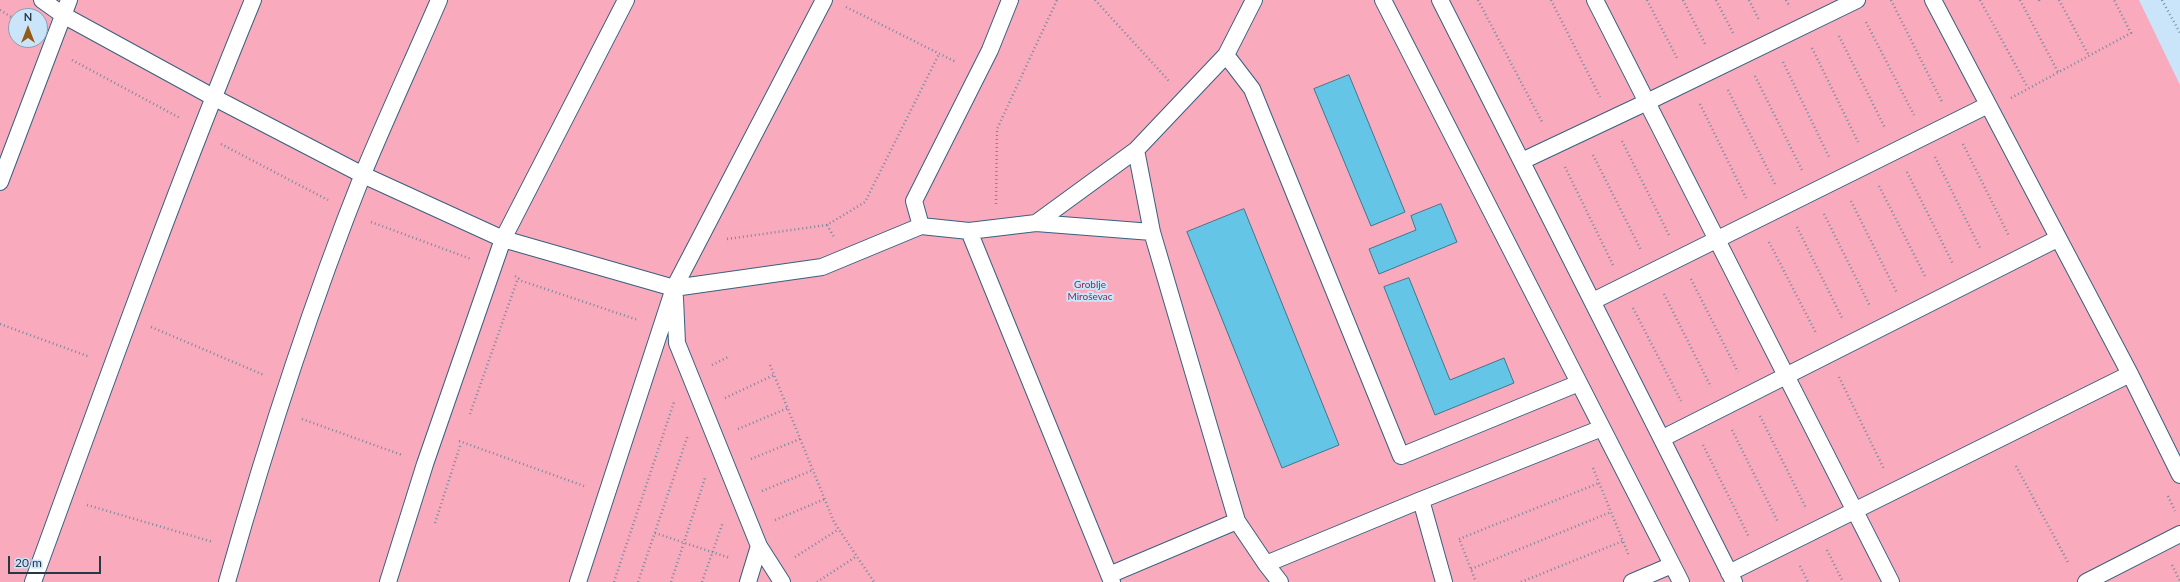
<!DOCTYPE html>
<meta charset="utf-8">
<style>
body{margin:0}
#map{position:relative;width:2180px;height:582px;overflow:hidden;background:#cae4fa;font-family:Lato,sans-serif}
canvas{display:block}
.north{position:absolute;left:8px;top:8px;width:40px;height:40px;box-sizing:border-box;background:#cae4fa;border:1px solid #889fb2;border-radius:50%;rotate:0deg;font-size:11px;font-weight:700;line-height:16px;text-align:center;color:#263746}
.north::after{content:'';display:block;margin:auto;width:14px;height:18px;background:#945a17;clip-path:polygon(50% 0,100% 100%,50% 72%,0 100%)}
.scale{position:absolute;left:8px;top:556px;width:93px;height:18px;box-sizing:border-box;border:2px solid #263746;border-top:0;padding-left:5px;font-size:12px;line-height:14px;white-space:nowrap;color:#263746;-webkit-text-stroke:3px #cae4fa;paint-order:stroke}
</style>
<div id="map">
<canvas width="2180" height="582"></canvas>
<div class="north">N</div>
<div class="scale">20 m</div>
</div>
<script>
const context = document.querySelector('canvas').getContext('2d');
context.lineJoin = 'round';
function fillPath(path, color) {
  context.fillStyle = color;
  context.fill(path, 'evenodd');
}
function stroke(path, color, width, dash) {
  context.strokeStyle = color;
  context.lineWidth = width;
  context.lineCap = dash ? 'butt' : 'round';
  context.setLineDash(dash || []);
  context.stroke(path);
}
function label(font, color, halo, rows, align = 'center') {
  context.font = font + ' Lato,sans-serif';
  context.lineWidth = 4;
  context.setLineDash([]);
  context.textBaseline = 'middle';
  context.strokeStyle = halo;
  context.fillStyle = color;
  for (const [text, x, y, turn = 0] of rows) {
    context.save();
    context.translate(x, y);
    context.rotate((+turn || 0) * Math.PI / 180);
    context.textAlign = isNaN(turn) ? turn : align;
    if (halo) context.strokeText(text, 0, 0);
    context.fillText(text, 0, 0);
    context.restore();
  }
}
fillPath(new Path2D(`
 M0,0h2139l41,85v497h-2180zM16,16h24v24h-24z`), '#f9aabd');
const building = new Path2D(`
 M1349,75l56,137 -34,14 -57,-137z
 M1441,204l16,38 -78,32 -10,-25 47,-19 -5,-14z
 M1244,209l95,236 -57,23 -95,-236z
 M1409,278l41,102 54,-22 10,25 -79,32 -51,-128z`);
fillPath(building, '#65c5e7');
stroke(building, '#3e788d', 1);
const lane = new Path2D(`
 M42,0l21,15 150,82 150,78 140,64 171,49 148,-21 99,-41 48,5 143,351
 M1383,0l298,582
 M1440,0l294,582
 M1595,0l296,582
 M1933,0l197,374 50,101
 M1226,55l26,34 149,367 178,-73
 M1522,161l125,-59 210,-102
 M0,182l69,-182
 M1036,223l116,9
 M921,226l-7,-25 76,-151 20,-50
 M969,231l67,-8 100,-73 90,-95 28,-55
 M675,298l2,45 82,203 23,36
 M1593,301l395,-196
 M1663,438l394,-199
 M1237,521l29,43 155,-64
 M1266,564l14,18
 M1729,573l401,-199
 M1109,575l128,-54 -85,-289 -16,-82
 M33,582c71,-195 141,-390 220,-582
 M227,582c39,-138 83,-275 136,-408 24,-58 51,-116 76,-174
 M388,582l37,-118 78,-225 123,-239
 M578,582l96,-294 150,-288
 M748,582l11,-36
 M1444,582l-23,-82 181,-72
 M1632,582l40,-17
 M2086,582l94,-48`);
stroke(lane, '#386080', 18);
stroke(new Path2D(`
 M1095,0l74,81
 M1478,0l65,124
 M1551,0l49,97
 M1647,0l31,60
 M1683,0l23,46
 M1716,0l17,33
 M1749,0l10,20
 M1786,0l4,7
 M1891,0l51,102
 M1980,0l48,88
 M2020,0l38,72
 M2039,0l1,2
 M2059,0l30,56
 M2162,0l18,33
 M846,7l110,55
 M0,10l16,10
 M1866,22l48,93
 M1839,36l46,92
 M1812,48l46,94
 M72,60l108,58
 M1783,62l46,95
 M1755,76l47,94
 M1728,90l47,94
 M2011,98l120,-65 -17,-33
 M1700,104l46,94
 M1622,141l48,96
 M221,144l107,56
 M1963,144l46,92
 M1593,155l48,95
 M1935,157l46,93
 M1565,167l48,98
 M1907,172l46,92
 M1879,186l47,92
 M1851,201l46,92
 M996,204l1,-75 60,-129
 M1824,214l46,92
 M371,222l100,37
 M827,225l7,12
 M1797,227l46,93
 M727,239l100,-14 38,-23 74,-148
 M1769,242l47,91
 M515,276l7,5 116,39
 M1691,279l47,93
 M1664,294l47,93
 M1633,308l48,93
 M0,324l90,33
 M151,327l113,48
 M712,365l16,-8
 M770,365l64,157 40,60
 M1839,377l45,92
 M725,398l49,-23
 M470,414l48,-136
 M1760,416l46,92
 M302,419l100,36
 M738,429l50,-21
 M1732,430l46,92
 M459,441l125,45
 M1703,445l46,92
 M751,459l49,-20
 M2016,466l53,98
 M1593,468l36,88
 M762,491l51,-21
 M2168,496l7,15
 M87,505l126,37
 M775,520l50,-21
 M435,523l25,-77
 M655,533l75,25
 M1459,539l140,-56
 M1460,541l16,41
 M1827,550l16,32
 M795,557l44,-28
 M2172,565l8,16
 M1800,566l8,16
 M1471,569l140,-57
 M614,582l60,-180
 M638,582l50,-147
 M671,582l34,-104
 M702,582l21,-60
 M817,582l40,-26
 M1521,582l102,-41`), '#758a9d', 2.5, [1, 3]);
stroke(lane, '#fff', 16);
label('10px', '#8b2b4b', '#cae4fa', [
 ["Groblje",1090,285],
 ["Miroševac",1090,297]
]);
</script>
